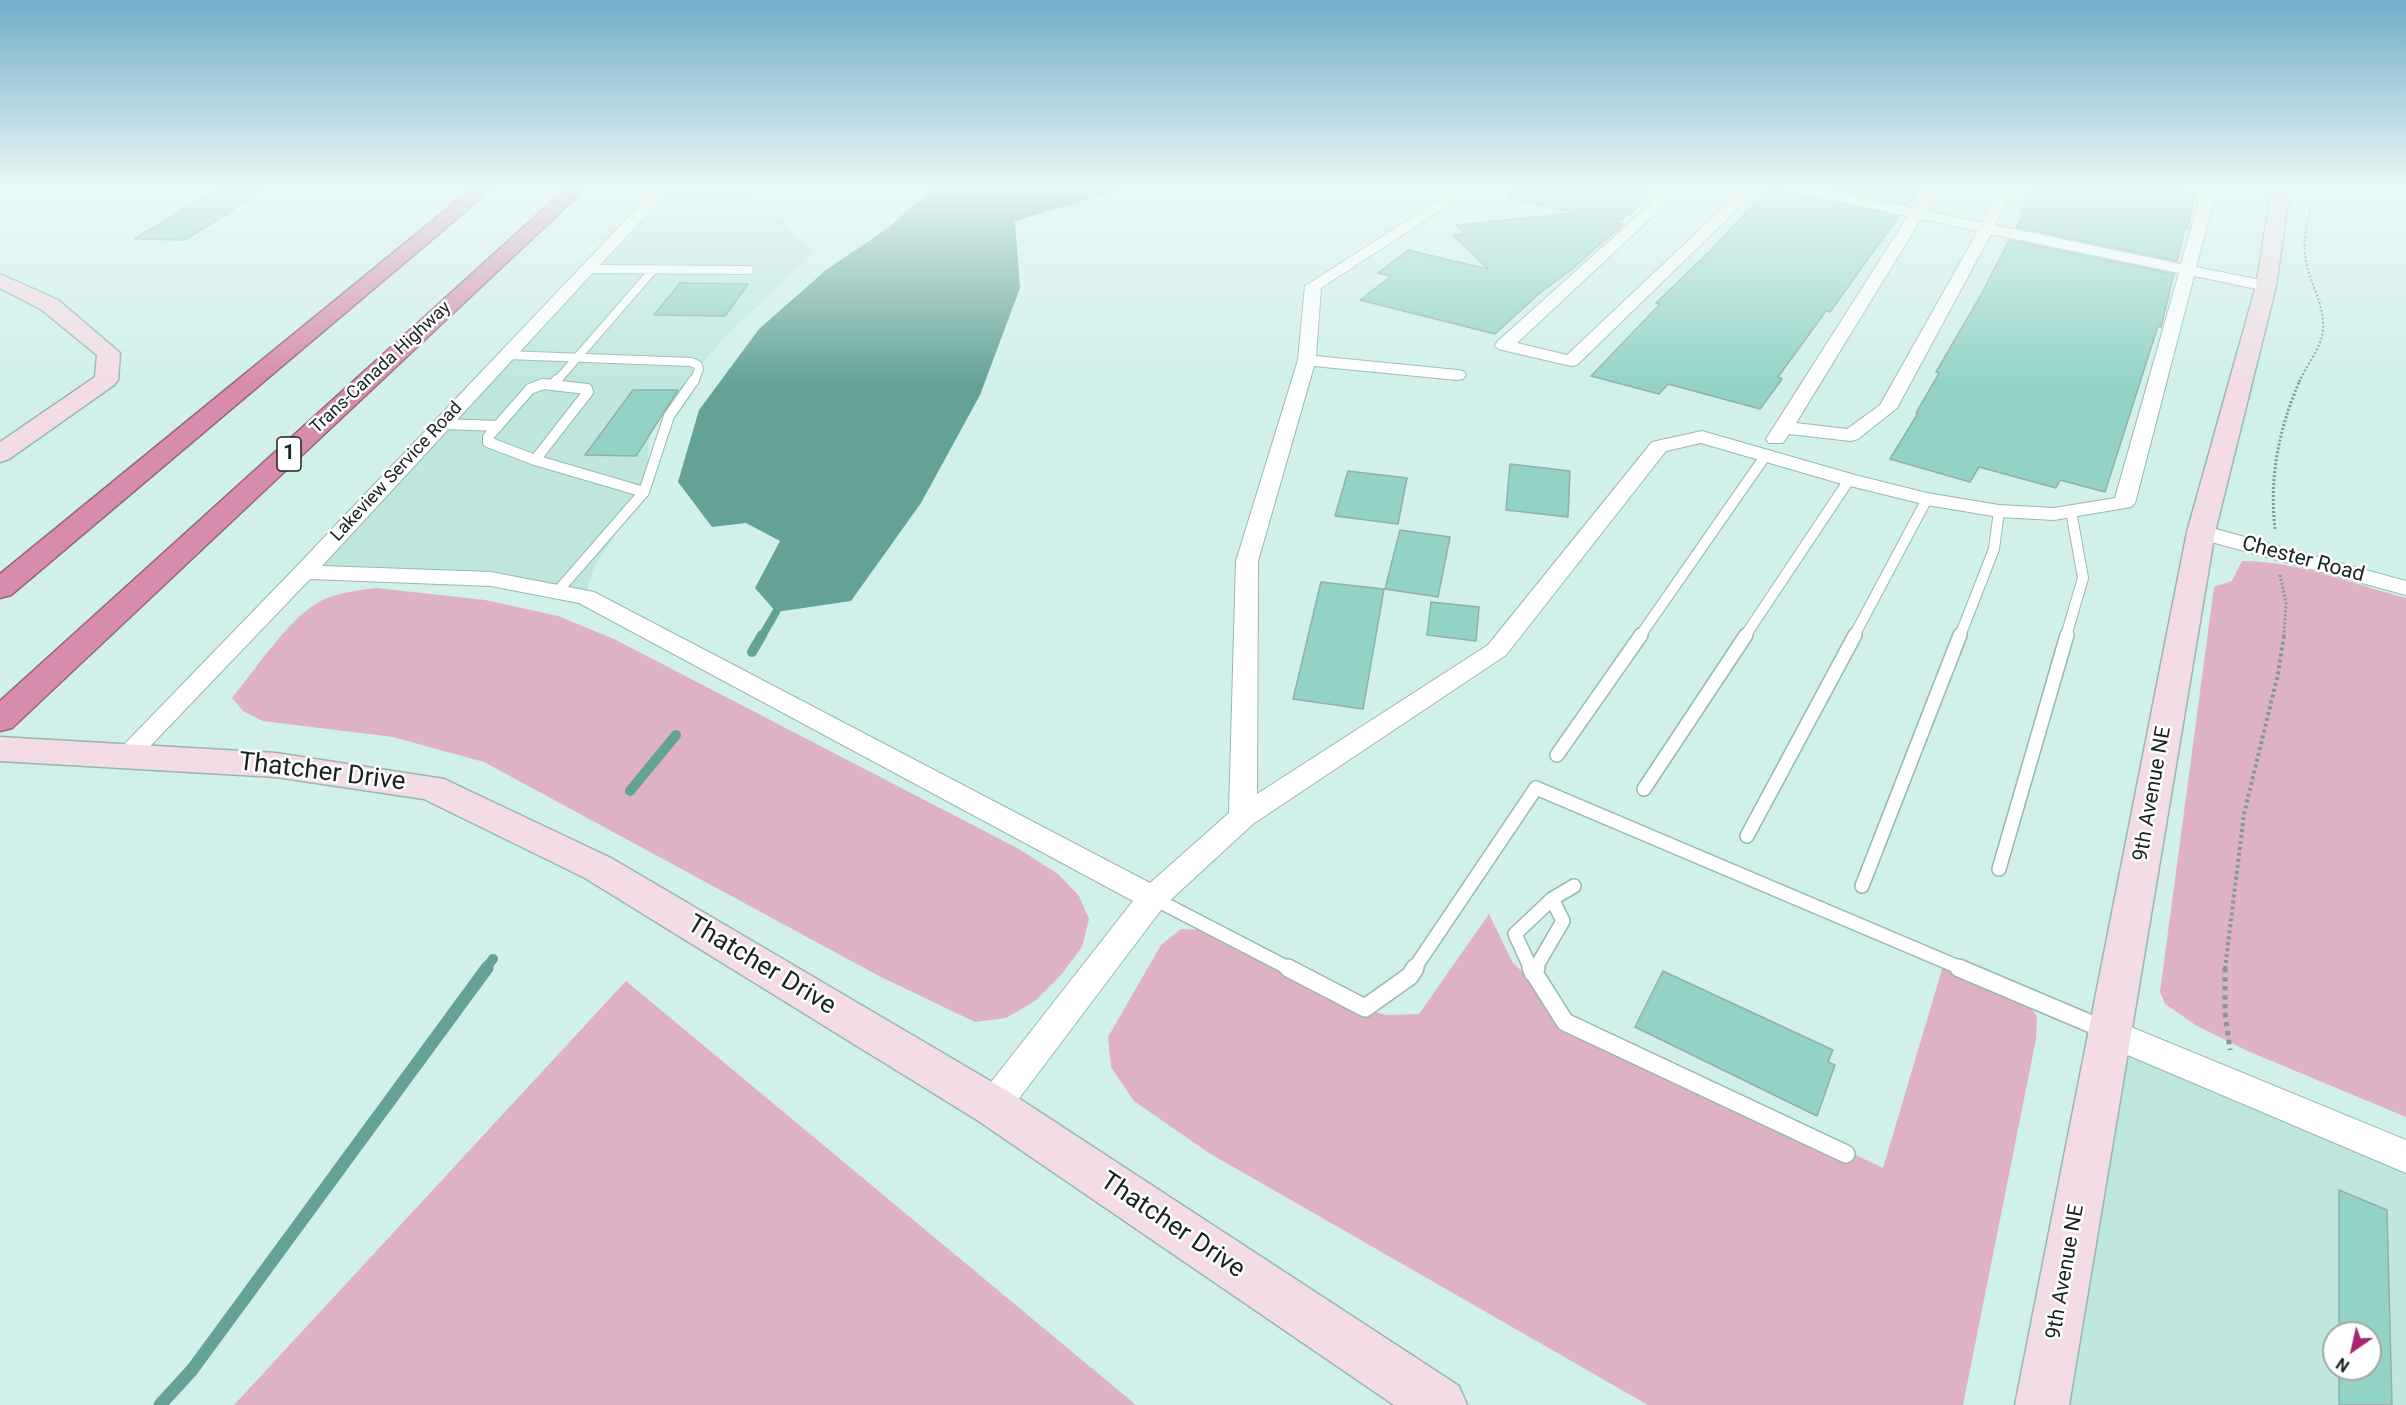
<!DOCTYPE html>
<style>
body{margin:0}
#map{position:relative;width:2406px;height:1405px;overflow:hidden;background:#d1f0ea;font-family:Roboto,sans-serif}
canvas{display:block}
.north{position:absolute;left:2322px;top:1321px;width:60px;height:60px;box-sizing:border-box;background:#fff;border:2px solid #a3a7a6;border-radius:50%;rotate:214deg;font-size:16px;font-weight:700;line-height:24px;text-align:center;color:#182321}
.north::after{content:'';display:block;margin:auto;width:21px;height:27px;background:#aa256f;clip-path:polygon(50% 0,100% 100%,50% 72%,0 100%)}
</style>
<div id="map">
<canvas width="2406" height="1405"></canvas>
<div class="north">N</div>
</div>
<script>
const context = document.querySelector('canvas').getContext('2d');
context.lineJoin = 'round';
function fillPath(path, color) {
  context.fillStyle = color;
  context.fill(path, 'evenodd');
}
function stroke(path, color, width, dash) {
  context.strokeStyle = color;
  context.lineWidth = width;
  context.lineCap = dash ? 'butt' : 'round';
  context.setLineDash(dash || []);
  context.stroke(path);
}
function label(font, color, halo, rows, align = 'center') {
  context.font = font + ' Roboto,sans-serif';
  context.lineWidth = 5;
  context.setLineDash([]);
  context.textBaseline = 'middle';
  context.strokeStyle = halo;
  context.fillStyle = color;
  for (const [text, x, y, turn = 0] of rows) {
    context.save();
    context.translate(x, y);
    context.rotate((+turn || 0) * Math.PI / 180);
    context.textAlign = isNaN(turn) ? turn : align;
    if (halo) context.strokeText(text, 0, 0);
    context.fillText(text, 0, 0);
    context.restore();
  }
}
fillPath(new Path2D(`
 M676,187h70l68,66 -91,86 -74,89 -2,59 -52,78 -10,31 -87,-18 -188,-8z
 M2109,1032l297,125v248h-364zM2334,1333h36v36h-36z`), '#bfe7df');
fillPath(new Path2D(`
 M2242,561c55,0 111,23 164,37v519l-156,-65 -53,-26 -32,-22 -5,-12 54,-405 18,-6z
 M377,588l108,12 73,16 56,23 405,210 39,25 21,22 10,23 -7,28 -21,28 -26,26 -29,17 -31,4 -96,-46 -395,-214 -91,-25 -130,-16 -20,-10 -11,-13c25,-30 60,-86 95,-100 16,-6 33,-8 50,-10z
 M1489,914l24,49 53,49 113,59 204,97 60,-202 84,38 10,12 -1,23 -73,366h-315l-439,-252 -75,-52 -23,-34 -3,-30 53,-92 20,-16 23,1 147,76 36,9 32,-1z
 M626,981l510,424h-902z`), '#deb1c4');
fillPath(new Path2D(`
 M934,187h197l-116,34 5,67 -40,107 -59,108 -70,98 -75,11 -21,-24 25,-47 -34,-18 -34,4 -34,-45 21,-72 60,-81 67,-59 62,-42z`), '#64a297');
stroke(new Path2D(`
 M762,636l14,-24`), '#64a297', 8);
stroke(new Path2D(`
 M752,652l10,-17
 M630,791l46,-56
 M485,969l8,-10`), '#64a297', 10);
stroke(new Path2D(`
 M160,1405l32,-35 295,-402`), '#64a297', 13);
const building = new Path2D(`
 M221,187h48l-84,53 -51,-1z
 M1510,187h144l-21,20 6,-1 -22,17 6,1 -53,47 -28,20 -47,43 -135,-34 31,-24 -13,-3 30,-23 80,19 -35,-34 13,-1 -10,-9 121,-12 -68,-15z
 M1770,187h9l9,6 111,23 -69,96 -4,-1 -48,66 4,2 -22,30 -92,-25 -9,10 -68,-18 69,-72 -4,-1 54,-52z
 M1818,187h103l-14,18z
 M2033,187h148l-1,3 15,3 -7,36 -3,-1 -8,33 -161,-34 8,-13 -4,-1z
 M2009,240l165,34 -13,53 -3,-1 -53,166 -45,-12 -4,8 -77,-21 -9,15 -80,-23 28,-46h-2l23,-40 -3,-1 45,-77z
 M680,283l68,1 -23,32 -71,-1z
 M633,390h45l-42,66 -51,-1z
 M1510,464l60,7 -2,46 -62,-7z
 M1348,471l59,7 -9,46 -63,-8z
 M1400,530l50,7 -12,60 -53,-8z
 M1321,582l63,7 -21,120 -70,-10z
 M1431,602l48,5 -3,34 -49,-6z
 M1663,971l170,79 -5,12 7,3 -18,51 -182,-89z
 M2339,1190l48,20 5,195h-53v-36h31v-36h-31z`);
fillPath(building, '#93d3c7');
stroke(building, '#92b0aa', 1.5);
const laneFar3 = new Path2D(`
 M588,269l161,1
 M507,355l184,7 7,3 1,4 -5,13
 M556,382l98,-113`);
const laneFar2 = new Path2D(`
 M543,384l44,5 1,3 -53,68 -47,-18v-5l42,-48z
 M554,384l3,-4
 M443,424l55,2
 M535,460l109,32
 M557,592l87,-100 25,-76 25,-36
 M1640,636l126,-181
 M1745,636l104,-156
 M1854,636l73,-137
 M1960,636l34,-87 5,-38
 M2066,636l17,-58 -12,-67`);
const laneFar1 = new Path2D(`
 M1557,755l84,-120
 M1644,789l102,-154
 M1747,836l108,-201
 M1999,869l68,-234
 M1862,886l98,-251
 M1153,898l137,71
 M1414,969l122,-181 427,181
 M1531,969l-16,-35 37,-35 22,-13
 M1535,969l28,-48 -11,-22`);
const lane = new Path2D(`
 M1288,968l77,40 45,-32 5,-8
 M1531,968l34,54 281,132
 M1959,968l144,61
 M1533,973l3,-5`);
const street = new Path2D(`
 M657,187h15l-350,379 169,6 103,20 556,291 79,-70 7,-252 62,-201 7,-74 155,-99h16l-155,101 -5,68 141,14 6,1 3,4 -3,4 -6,1 -143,-14 -56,195 -1,233 231,-149 164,-203 50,-11 153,44 72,18 72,12 55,3 61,-10 64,-225 -188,-39 -94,174 -39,31 -7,2 -62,-7 -6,9h-14l-3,-4 142,-223 -120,-25 -7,-4h27l106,22 17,-22h14l-18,24 55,12 20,-36h14l-21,38 186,39 22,-77h14l-21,80 70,14 8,5 -8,5 -72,-15 -59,227 -4,4 -77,13 -55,-3 -72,-12 -85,-21 -141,-41 -35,8 -160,204 -253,169 -89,82 -159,211 -12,4 -12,-4 -5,-11 5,-11 152,-194 -554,-298 -88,-17 -181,-7 -174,182 -9,3 -9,-3 -4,-6 182,-188zM1921,219l57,12 -98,174 -33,24 -51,-6z
 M1669,187h15l-167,156 50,12 178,-168h15l-183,178 -6,1 -73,-17 -3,-4 3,-4z
 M2201,525l205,56v14l-213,-58 -3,-5 3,-5z
 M2109,1018l297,122v33l-309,-131 -4,-10 4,-10z`);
const secondary = new Path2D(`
 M2272,187h18l-14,99 -61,246 -146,873h-54l172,-873 69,-246z
 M0,274l58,26 62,53 -2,27 -4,5 -105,74 -9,3v-20l95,-65 2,-22 -55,-45 -42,-22z
 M0,737l276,16 168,26 167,79 398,234 450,294 8,19h-73l-417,-285 -392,-242 -161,-79 -148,-22 -276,-16z`);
const highway = new Path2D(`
 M474,187h20l-483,408 -11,3v-24z
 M568,187h19l-575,541 -12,3v-30z`);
stroke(laneFar3, '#99b7b1', 10);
stroke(laneFar2, '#99b7b1', 12);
stroke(laneFar1, '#99b7b1', 16);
stroke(lane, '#99b7b1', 20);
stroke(street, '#99b7b1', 2);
stroke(secondary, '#99b7b1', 3);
stroke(highway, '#94677c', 3);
stroke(new Path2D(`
 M2299,382c7,-16 22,-34 24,-51 2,-20 -8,-39 -14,-58 -10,-31 -2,-57 9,-86`), '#839995', 2, [2, 2]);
stroke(new Path2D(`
 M2275,529c-6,-52 4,-101 25,-149
 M2280,575l6,28 -2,33`), '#839995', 3, [2, 2]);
stroke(new Path2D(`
 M2225,969l19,-155 34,-140 6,-39`), '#839995', 4, [3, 3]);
stroke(new Path2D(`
 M2225,968v45l5,37`), '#839995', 5, [4.5, 4.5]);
stroke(laneFar3, '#fff', 8);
stroke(laneFar2, '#fff', 10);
stroke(laneFar1, '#fff', 13);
stroke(lane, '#fff', 17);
fillPath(street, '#fff');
fillPath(secondary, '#f3dce6');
fillPath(highway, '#d78bad');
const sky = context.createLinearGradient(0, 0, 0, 384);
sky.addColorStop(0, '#73adc8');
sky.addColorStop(0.49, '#eaf8f6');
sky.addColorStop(1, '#eaf8f600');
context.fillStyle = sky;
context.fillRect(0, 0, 2406, 384);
label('18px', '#182321', '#fff', [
 ["Trans-Canada Highway",381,368,-43],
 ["Lakeview Service Road",397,472,-47]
]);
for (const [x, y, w] of [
 [289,454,24]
]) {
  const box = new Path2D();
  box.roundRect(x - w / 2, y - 17, w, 34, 4.5);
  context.fillStyle = '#fff';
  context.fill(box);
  stroke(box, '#182321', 1.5);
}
label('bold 20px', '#182321', null, [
 ["1",289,454]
]);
label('21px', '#182321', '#fff', [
 ["Chester Road",2303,560,15],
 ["9th Avenue NE",2153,794,-80],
 ["9th Avenue NE",2066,1272,-80]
]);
label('26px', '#182321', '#fff', [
 ["Thatcher Drive",322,773,7],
 ["Thatcher Drive",761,966,31],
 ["Thatcher Drive",1172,1226,34]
]);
</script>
